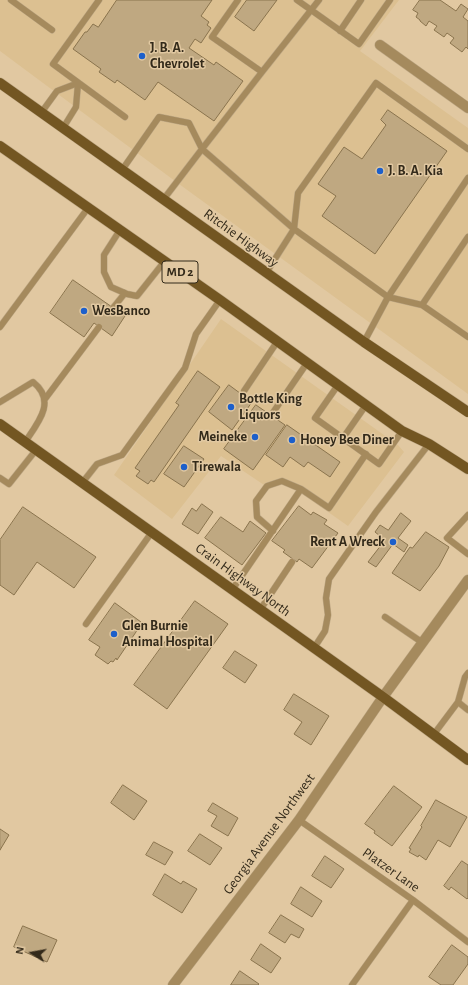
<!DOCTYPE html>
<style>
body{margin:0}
#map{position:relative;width:468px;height:985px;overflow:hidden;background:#e1c8a1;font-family:"Alegreya Sans",sans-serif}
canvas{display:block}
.north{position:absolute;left:12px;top:933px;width:40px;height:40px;-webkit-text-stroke:3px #e1c8a1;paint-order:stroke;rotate:281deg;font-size:11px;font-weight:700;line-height:16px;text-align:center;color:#332a1a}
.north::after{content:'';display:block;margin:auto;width:14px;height:18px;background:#332a1a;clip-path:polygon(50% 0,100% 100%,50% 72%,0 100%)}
</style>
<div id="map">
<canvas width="468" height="985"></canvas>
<div class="north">N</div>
</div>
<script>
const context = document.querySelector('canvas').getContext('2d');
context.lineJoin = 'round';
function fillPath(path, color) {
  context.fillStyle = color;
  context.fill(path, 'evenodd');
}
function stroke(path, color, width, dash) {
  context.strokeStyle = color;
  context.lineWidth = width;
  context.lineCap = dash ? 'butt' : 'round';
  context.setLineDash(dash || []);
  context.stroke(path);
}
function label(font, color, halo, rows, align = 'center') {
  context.font = font + ' "Alegreya Sans",sans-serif';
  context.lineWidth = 3;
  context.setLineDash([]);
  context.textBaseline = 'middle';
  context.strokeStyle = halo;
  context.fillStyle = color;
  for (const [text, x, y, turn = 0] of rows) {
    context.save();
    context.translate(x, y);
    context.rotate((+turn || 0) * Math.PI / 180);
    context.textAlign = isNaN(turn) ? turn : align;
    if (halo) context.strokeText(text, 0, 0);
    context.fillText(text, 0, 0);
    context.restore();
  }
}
fillPath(new Path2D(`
 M0,0h399l-39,51 108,77v266l-289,-210 -179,-133z
 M221,319l177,126 6,7 -56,74 -68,-48 -10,11 -49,-33 -49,63 -58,-44z`), '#dcc091');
const building = new Path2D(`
 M117,0h95l-11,16 8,6 -2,3 4,3 -10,15 -6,-4 -6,9 25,17 2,-3 27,19 -29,40 -56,-39 -13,18 -28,-20 -2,3 -16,-11 2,-3 -28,-20 12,-17h2l6,-8 5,3z
 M247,0h30l-23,31 -19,-14z
 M420,0h20l16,11 5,-7 7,5 -5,8 5,4v28l-2,-2 -4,5 -12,-9 4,-5 -7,-5 -3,4 -10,-7 3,-4 -8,-5 -3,5 -6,-5v-1l-4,-3 2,-4 -5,-3z
 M388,110l59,41 -72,103 -53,-38 14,-20 -18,-12 26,-37 18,12 24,-34 -5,-5z
 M73,280l52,36 -13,20 -18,-13 -10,14 -34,-24z
 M198,371l22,16 -66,95 -3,-2 -3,4 -12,-8 4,-5 -5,-3 44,-63 -3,-2z
 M229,385l23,17 -20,28 -23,-18z
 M256,405l29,20 -32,45 -29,-21z
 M287,425l53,37 -10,15 -22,-15 -4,5 -14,-10 -7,10 -17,-12z
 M184,446l20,13 -20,28 -20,-13z
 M202,504l11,8 -15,22 -16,-10 10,-16 4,3z
 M299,506l12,9 2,-3 14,8 -3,4 14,9 -26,35 -13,-9 -2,3 -14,-10 2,-2 -13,-9z
 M23,507l73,50 -22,31 -37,-26 -23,33 -14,-10v-45z
 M401,513l10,8 -13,17 10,7 -4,7 -11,-8 -17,23 -8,-5 17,-22 -10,-8 5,-7 8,5z
 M221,517l22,15 7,-11 16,12 -24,32 -37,-27z
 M426,532l23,15 -10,19 -19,25 -28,-18 18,-26 2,1z
 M195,601l33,23 -61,85 -33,-24z
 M115,603l26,19 -4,6 1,1 -21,31 -1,-2 -3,4 -2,-1 -3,3 -13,-9 5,-8 -11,-7z
 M235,651l22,14 -12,18 -22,-15z
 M294,694l35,22 -18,29 -17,-11 8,-12 -18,-12z
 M123,785l24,16 -13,19 -23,-17z
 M394,786l28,21 -30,39 -18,-13 1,-2 -10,-7z
 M436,800l31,17 -17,30 -12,-7 -12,20 -7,-5 -1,2 -9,-5 2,-3 -2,-1 13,-21 -1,-1z
 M213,803l25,15 -10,18 -17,-10 6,-10 -9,-5z
 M0,829l9,6 -9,15z
 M200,834l22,14 -12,17 -22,-14z
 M154,842l19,10 -8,13 -19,-10z
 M325,856l19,13 -13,19 -19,-12z
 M462,861l6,4v33l-1,1 -16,-12 -2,3 -5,-4z
 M165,874l16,10 2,-3 14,8 -15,24 -29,-18z
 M301,887l21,14 -10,16 -21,-13z
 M281,915l23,14 -5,9 -8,-4 -6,9 -16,-10z
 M23,926l34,14 -10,22 -33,-15z
 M261,944l20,14 -10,15 -20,-13z
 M452,945l16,12v7l-15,21h-12l-12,-8z
 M240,971l19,13 -1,1h-27z`);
fillPath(building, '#bfa881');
stroke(building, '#8a744e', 1);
const lane = new Path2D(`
 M11,0l41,30
 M99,0l-46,64 72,53
 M238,0l-26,37 50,35
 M297,0l62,44 31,-44
 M340,31l21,-31
 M41,113l16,-22 21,-8 -2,24 -13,21
 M122,170l37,-53 30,6 13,26 -39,51
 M468,178l-80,119 34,8 46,32
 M294,229l-92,-80 60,-77 57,-72
 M294,229l4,-36 78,-110 92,66
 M120,230l-16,25v17l7,15 16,7 10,2 27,-34
 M266,273l28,-44 94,68 -24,45
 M422,305l46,-68
 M113,308l12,-15
 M0,327l88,-119
 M338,385l-23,33 64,46 23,-33
 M244,391l33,-49
 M45,399l54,-72
 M0,402l33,-20c24,19 5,41 -8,60
 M272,414l35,-51
 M343,438l23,-33
 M0,478l9,6 27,-34
 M82,483l15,-19 25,-9 63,-87 11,-34 24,-34
 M468,515l-21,23 21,16
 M273,531l-16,-14 -1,-16 11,-15 15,-5 19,8 28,19 37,-54
 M232,590l69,-101
 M260,610l32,-48
 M385,617l38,26
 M86,624l66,-92
 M314,648l11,-17 3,-16 -2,-17 3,-19 47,-67 53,-68
 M458,702l10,8
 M434,734l24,-32 7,-25 3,-4
 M299,820l114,80 55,42
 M352,985l61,-85`);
const street = new Path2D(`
 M380,45l88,63
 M173,985l126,-165 84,-123 85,-117`);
const primary = new Path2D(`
 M0,83l364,259 104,70
 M0,146l220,154 182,131 27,13 39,25
 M0,424l383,273 85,63`);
stroke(lane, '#bea886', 7);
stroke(street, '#bea886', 11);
stroke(primary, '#bea886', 11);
stroke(lane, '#a58a5d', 6);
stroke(street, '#a58a5d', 10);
stroke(primary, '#735622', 10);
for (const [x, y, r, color] of [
 [142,56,4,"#1c5fcb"],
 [380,171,4,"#1c5fcb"],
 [84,311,4,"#1c5fcb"],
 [231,407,4,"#1c5fcb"],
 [255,437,4,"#1c5fcb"],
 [292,440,4,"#1c5fcb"],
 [184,467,4,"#1c5fcb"],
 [393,542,4,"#1c5fcb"],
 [114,634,4,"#1c5fcb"]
]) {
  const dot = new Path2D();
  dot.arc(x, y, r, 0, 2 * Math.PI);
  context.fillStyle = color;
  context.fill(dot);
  stroke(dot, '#e1c8a1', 1.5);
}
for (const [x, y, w] of [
 [180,272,36]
]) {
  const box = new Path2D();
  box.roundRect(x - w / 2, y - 11, w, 22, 3);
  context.fillStyle = '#e1c8a1';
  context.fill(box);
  stroke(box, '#332a1a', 1);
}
label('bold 13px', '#332a1a', null, [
 ["MD 2",180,272]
]);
label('bold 14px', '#332a1a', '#e1c8a1', [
 ["J. B. A.",150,48],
 ["Chevrolet",150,64],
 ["J. B. A. Kia",388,171],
 ["WesBanco",92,311],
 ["Bottle King",239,399],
 ["Liquors",239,415],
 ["Meineke",247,437,"right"],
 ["Honey Bee Diner",300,440],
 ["Tirewala",192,467],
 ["Rent A Wreck",385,542,"right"],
 ["Glen Burnie",122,626],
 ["Animal Hospital",122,642]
], 'left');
label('14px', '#332a1a', '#e1c8a1', [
 ["Ritchie Highway",241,238,36],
 ["Crain Highway North",243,580,36],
 ["Georgia Avenue Northwest",269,834,-54],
 ["Platzer Lane",391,870,35]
]);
</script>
